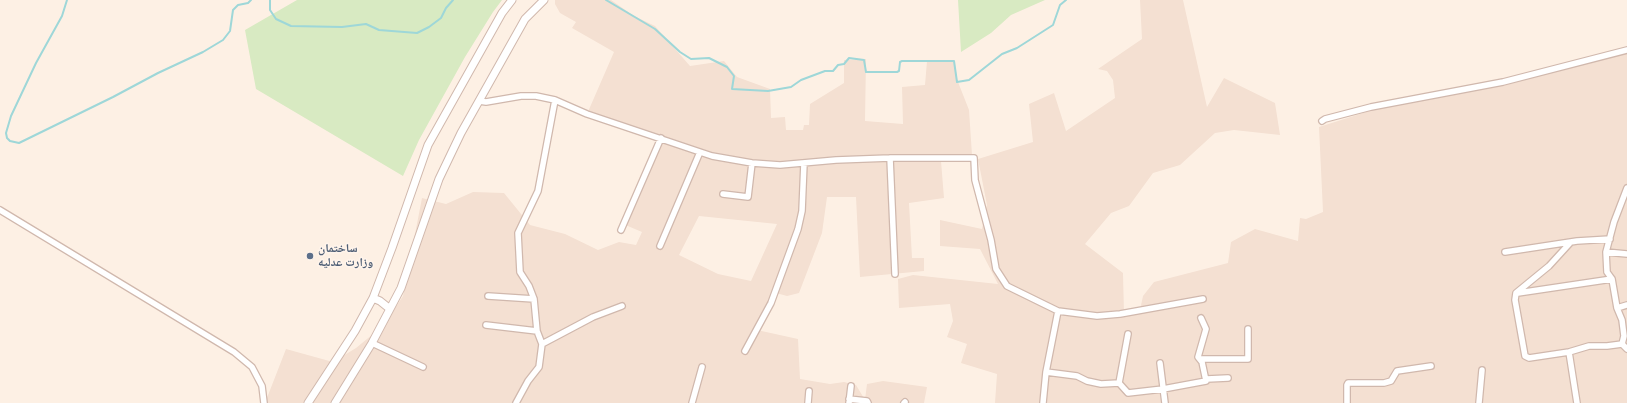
<!DOCTYPE html>
<html>
<head>
<meta charset="utf-8">
<style>
  body { margin:0 }
  canvas { display:block; background:#fdf0e4 }
</style>
</head>
<body>
<canvas width="1627" height="403"></canvas>
<script>
const ctx = document.querySelector('canvas').getContext('2d');
ctx.lineJoin = 'round';
function fill(path, color) {
  ctx.fillStyle = color;
  ctx.fill(path, 'evenodd');
}
function shape(rows) {
  const path = new Path2D();
  for (const r of rows) {
    path.moveTo(r[0], r[1]);
    for (let i = 2; i < r.length; i += 2) path.lineTo(r[i], r[i + 1]);
  }
  return path;
}
function stroke(path, color, width, dash) {
  ctx.strokeStyle = color;
  ctx.lineWidth = width;
  ctx.lineCap = dash ? 'butt' : 'round';
  ctx.setLineDash(dash || []);
  ctx.stroke(path);
}
function write(font, color, halo, rows, align = 'center') {
  ctx.font = font + ' Signika,"Noto Naskh Arabic",sans-serif';
  ctx.lineWidth = 3;
  ctx.setLineDash([]);
  ctx.textBaseline = 'middle';
  ctx.strokeStyle = halo;
  ctx.fillStyle = color;
  for (const [text, x, y, turn = 0] of rows) {
    ctx.save();
    ctx.translate(x, y);
    ctx.rotate((+turn || 0) * Math.PI / 180);
    ctx.textAlign = isNaN(turn) ? turn : align;
    if (halo) ctx.strokeText(text, 0, 0);
    ctx.fillText(text, 0, 0);
    ctx.restore();
  }
}
const residential = shape([
  [555,0,611,0,634,16,655,26,690,66,724,61,737,77,770,89,771,118,785,117,786,130,803,130,804,125,809,125,810,104,844,83,844,60,866,59,865,121,903,124,902,87,925,85,927,61,954,61,957,81,958,82,969,110,972,155,941,161,944,198,909,203,912,258,924,258,924,271,860,277,856,197,827,197,822,233,799,293,787,296,776,293,757,330,798,339,800,379,830,384,844,382,856,385,865,400,867,384,883,381,927,387,924,403,265,403,286,349,333,362,356,348,384,325,403,296,422,198,446,204,473,192,504,193,530,225,565,234,598,250,619,242,636,245,642,232,623,224,661,138,587,114,614,52,572,28,576,22,560,13,555,4],
  [699,216,777,224,751,281,718,274,679,255],
  [1140,0,1183,0,1207,107,1224,78,1275,103,1280,135,1234,130,1215,133,1180,165,1153,173,1129,206,1111,213,1085,244,1123,273,1124,314,1140,310,1143,296,1154,282,1228,263,1231,242,1255,229,1298,241,1300,218,1306,219,1323,212,1319,127,1395,103,1410,103,1427,96,1627,53,1627,403,995,403,997,374,961,363,967,344,947,337,953,321,950,304,899,308,898,279,913,275,998,284,980,249,940,246,940,220,982,229,987,205,978,159,1033,142,1029,104,1054,93,1066,131,1115,98,1113,80,1107,71,1098,69,1142,39]
]);
const green = shape([
  [297,0,502,0,493,12,465,57,419,140,403,176,256,89,245,30],
  [958,0,1045,0,1011,15,991,33,961,52]
]);
const stream = shape([
  [67,0,62,16,36,63,11,116,6,133,7,138,10,141,19,143,113,97,158,73,203,52,223,40,230,31,233,10,238,5,248,3,251,0],
  [270,0,270,10,276,19,291,26,342,27,366,24,379,30,417,33,429,27,441,18,446,8,453,0],
  [606,0,655,29,680,52,691,59,709,58,727,67,734,76,732,89,768,91,791,87,801,80,825,71,833,71,838,65,844,64,849,58,864,60,866,72,897,72,899,71,900,62,902,61,954,61,957,82,969,80,1002,54,1017,48,1053,25,1060,5,1066,0]
]);
const minor = shape([
  [479,101,486,102,521,96,536,96,555,100,587,114,700,152,712,156,752,163,780,165,836,160,890,158,974,158,975,180,991,240,996,269,1007,286,1058,311,1097,316,1120,314,1203,299],
  [1322,121,1325,119,1371,107,1503,82,1627,50],
  [890,158,895,274],
  [723,194,748,197,752,163],
  [0,210,234,352,252,367,262,386,264,403],
  [621,230,661,138],
  [1570,243,1549,266,1516,293,1515,300,1525,356,1529,358,1569,352,1589,346,1607,346,1622,344],
  [660,246,700,152],
  [1505,252,1577,241,1610,239],
  [1606,252,1627,254],
  [1518,293,1612,279],
  [488,296,534,299],
  [1617,308,1627,305],
  [1201,318,1206,329,1198,357,1202,362,1206,381],
  [486,325,537,331],
  [372,343,423,367],
  [542,344,593,317,622,306],
  [1622,344,1624,336,1622,320,1617,308,1612,279,1607,272,1606,252,1614,222,1627,188],
  [1622,344,1627,349],
  [745,351,771,303,798,229,802,211,804,163],
  [1569,352,1577,403],
  [1200,359,1248,359,1248,329],
  [1160,363,1165,403],
  [1046,372,1077,376,1087,381,1101,384,1119,383],
  [1119,383,1128,393,1163,389,1206,381,1207,379,1228,378],
  [1119,383,1128,334],
  [849,399,867,401,868,403],
  [516,403,528,381,539,367,542,344,537,331,534,299,529,286,520,272,518,233,538,191,555,100],
  [692,403,702,367],
  [808,403,809,391],
  [849,403,851,386],
  [904,403,905,402],
  [1043,403,1046,372,1058,311],
  [1347,403,1347,385,1348,383,1384,383,1391,381,1397,371,1431,366],
  [1479,403,1482,370]
]);
const tertiary = shape([
  [373,298,380,301,390,309],
  [308,403,355,331,373,298,392,248,428,145,502,13,512,0],
  [335,403,372,343,401,288,439,179,461,133,525,19,544,0]
]);
const markers = [
  [310,256,4,"#5c6f8a"]
];
const serviceNames = [
  ["ساختمان",318,249],
  ["وزارت عدلیه",318,263]
];
fill(residential, '#f4e0d2');
fill(green, '#d8eac2');
stroke(stream, '#9ed7d8', 2);
stroke(minor, '#d0b8ad', 8);
stroke(tertiary, '#d0b8ad', 9);
stroke(minor, '#fff', 5.5);
stroke(tertiary, '#fff', 7);
for (const [x, y, r, color] of markers) {
  const dot = new Path2D();
  dot.arc(x, y, r, 0, 2 * Math.PI);
  ctx.fillStyle = color;
  ctx.fill(dot);
  stroke(dot, '#fff4eb', 1.5);
}
write('bold 12px', '#4e5e75', '#fff4eb', serviceNames, 'left');
</script>
</body>
</html>
